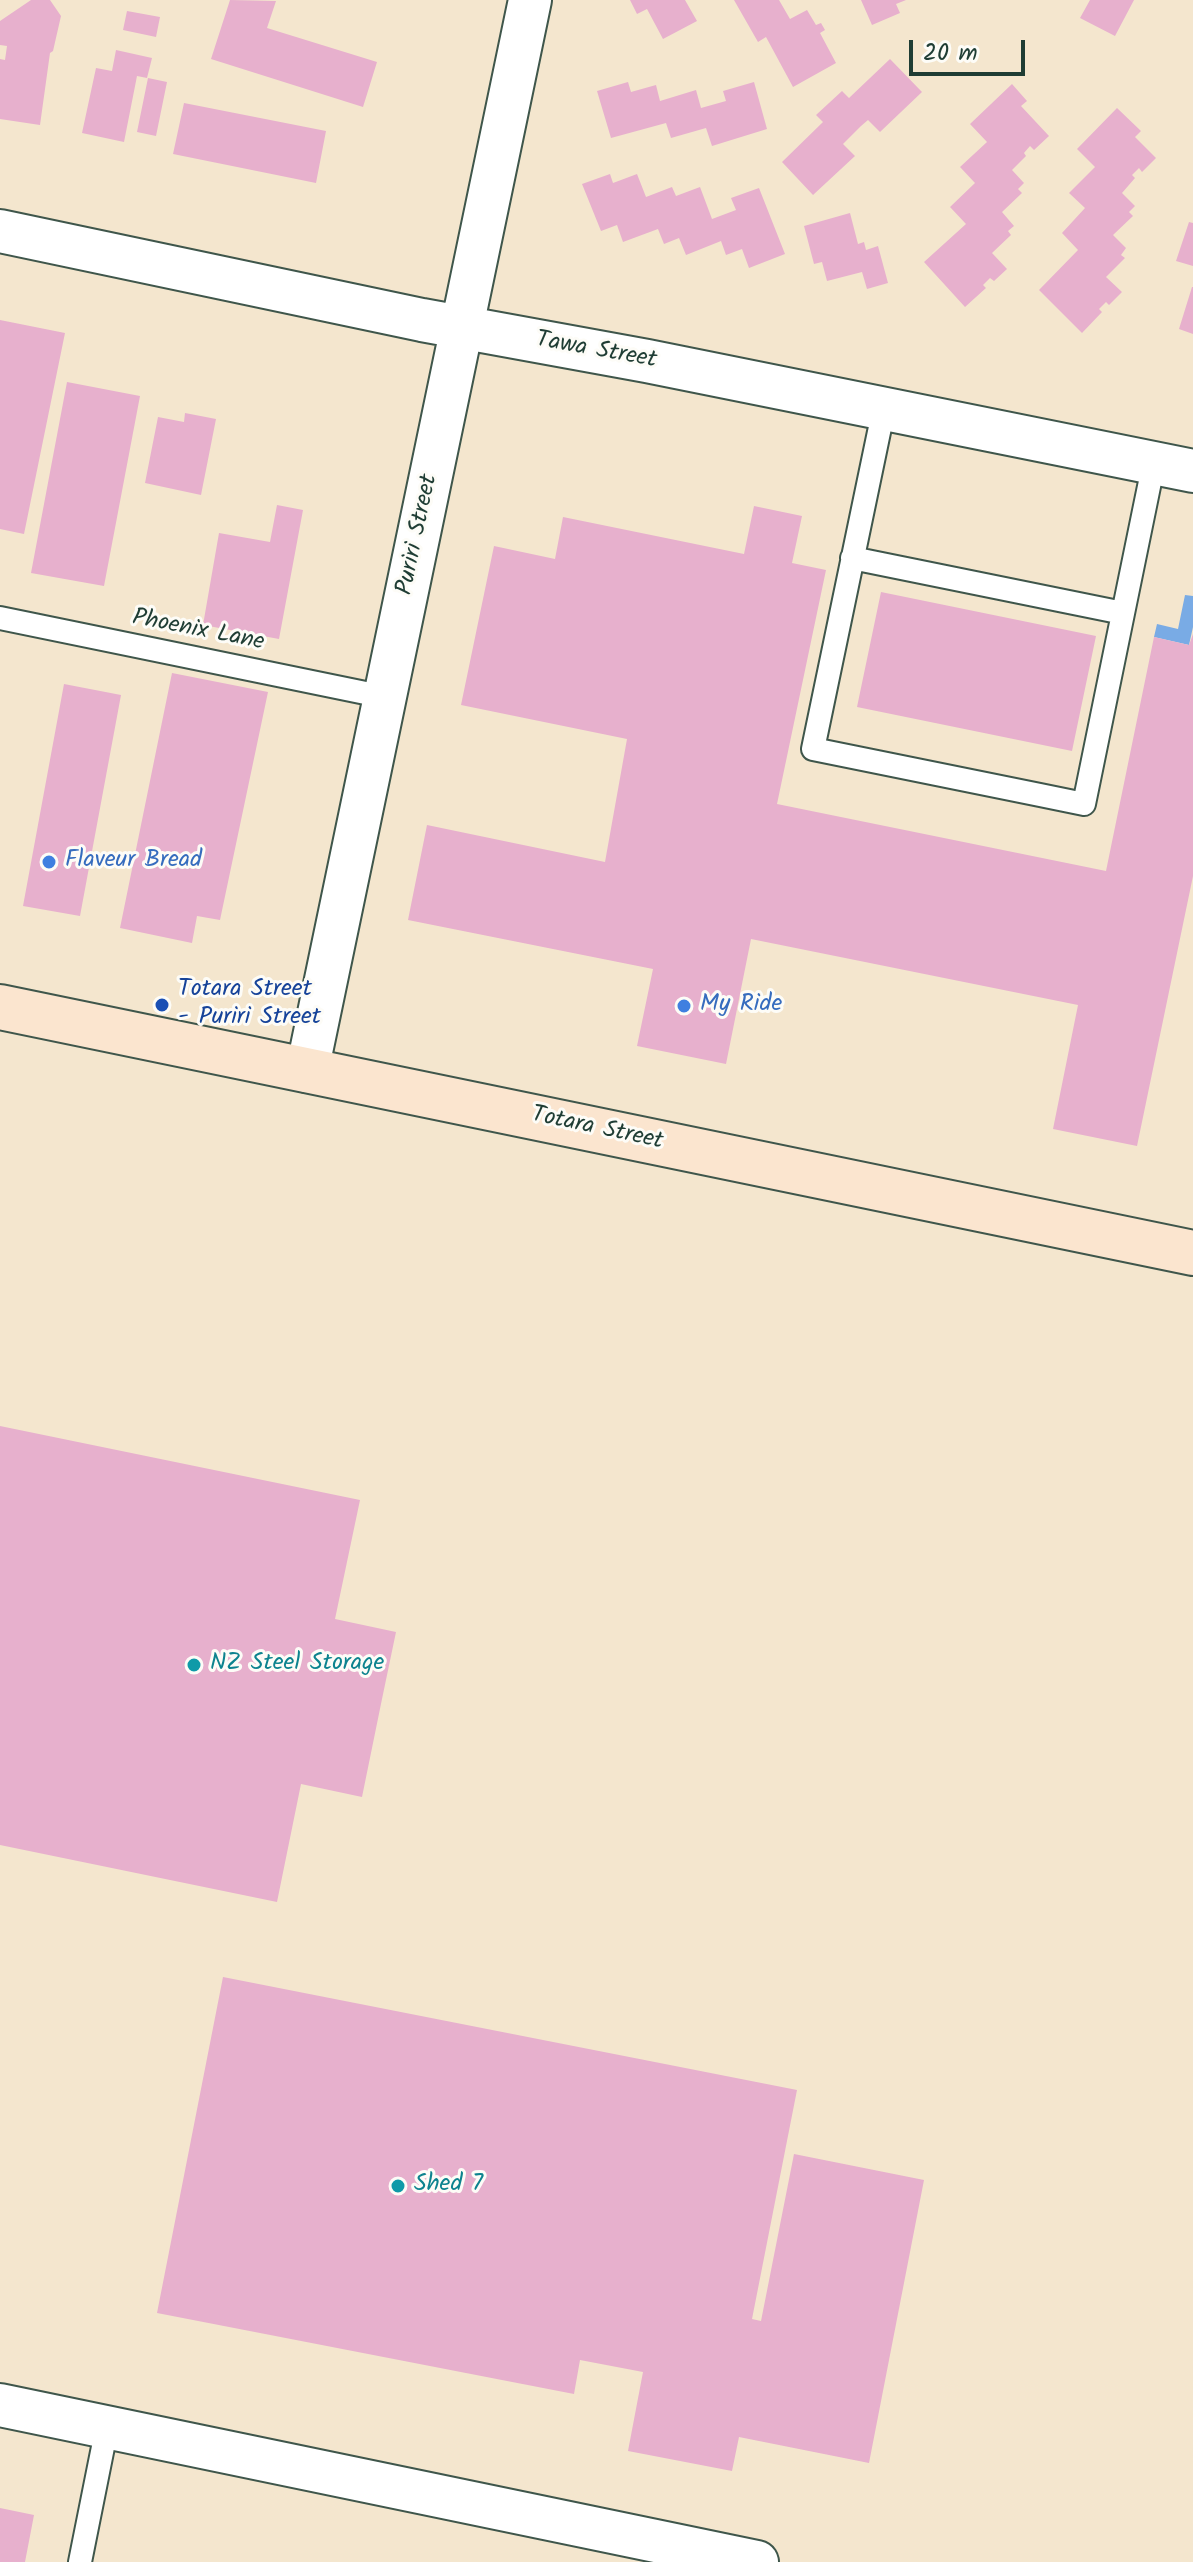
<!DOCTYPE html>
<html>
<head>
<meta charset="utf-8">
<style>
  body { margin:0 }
  #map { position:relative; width:1193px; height:2562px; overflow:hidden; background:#f4e6ce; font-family:Kalam,sans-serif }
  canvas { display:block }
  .scale { position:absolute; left:909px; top:40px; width:116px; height:36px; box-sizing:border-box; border:4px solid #1f3d34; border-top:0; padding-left:10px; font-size:24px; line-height:28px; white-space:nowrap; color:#1f3d34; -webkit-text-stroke:6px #fdfcf7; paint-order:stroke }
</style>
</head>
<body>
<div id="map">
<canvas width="1193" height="2562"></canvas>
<div class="scale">20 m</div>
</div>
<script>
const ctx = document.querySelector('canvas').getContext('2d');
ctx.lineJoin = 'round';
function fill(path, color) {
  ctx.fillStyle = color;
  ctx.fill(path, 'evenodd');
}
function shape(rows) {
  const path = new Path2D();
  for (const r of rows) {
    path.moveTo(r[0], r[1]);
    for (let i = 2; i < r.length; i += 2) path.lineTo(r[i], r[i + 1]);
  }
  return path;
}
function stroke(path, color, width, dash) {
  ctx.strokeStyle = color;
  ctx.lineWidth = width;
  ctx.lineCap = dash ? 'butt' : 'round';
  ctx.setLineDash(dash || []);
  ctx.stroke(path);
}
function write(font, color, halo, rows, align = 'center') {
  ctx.font = font + ' Kalam,sans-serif';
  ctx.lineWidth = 6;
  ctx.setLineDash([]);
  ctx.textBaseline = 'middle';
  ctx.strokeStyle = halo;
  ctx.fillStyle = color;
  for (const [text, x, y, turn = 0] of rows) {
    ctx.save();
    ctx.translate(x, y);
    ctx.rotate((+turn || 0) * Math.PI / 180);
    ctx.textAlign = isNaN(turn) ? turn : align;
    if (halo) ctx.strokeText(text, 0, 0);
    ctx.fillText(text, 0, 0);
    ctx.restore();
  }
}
const water = shape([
  [1185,595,1193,596,1193,627,1189,645,1154,637,1157,624,1178,629]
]);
const building = shape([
  [31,0,50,0,61,16,53,51,50,53,40,125,0,119,0,59,5,60,7,46,0,45,0,21],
  [230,0,276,1,267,28,377,62,363,107,211,59],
  [630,0,685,0,697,21,663,39,647,9,637,14],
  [734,0,779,0,790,19,807,10,816,25,821,23,825,30,820,33,836,63,793,87,766,37,758,42],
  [861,0,906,0,896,4,900,13,872,25],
  [1090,0,1134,0,1115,36,1080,18],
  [127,11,160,17,156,37,123,30],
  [116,50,152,58,147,78,137,76,124,142,82,133,96,68,112,71],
  [890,59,922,92,880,132,868,120,861,126,843,144,855,156,813,195,782,162,823,122,816,115,842,91,849,98],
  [148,78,167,82,156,136,137,132],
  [628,82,631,92,656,85,660,101,696,90,701,108,726,101,723,91,754,82,767,129,712,146,706,128,671,138,666,123,611,138,597,91],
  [1012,84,1027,101,1021,106,1049,136,1034,150,1030,146,1024,153,1026,156,1012,170,1024,183,1018,189,1022,193,1002,212,1014,226,1008,231,1011,235,992,253,1007,269,994,281,990,278,983,285,986,288,965,307,924,262,966,224,950,207,975,183,960,167,987,142,970,124],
  [184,103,326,131,316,183,173,154],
  [1117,108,1141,131,1135,137,1156,158,1142,172,1139,168,1132,175,1135,178,1122,193,1135,206,1129,212,1133,216,1113,235,1126,248,1121,255,1125,258,1106,277,1122,292,1109,305,1106,302,1099,309,1102,312,1082,333,1039,290,1078,250,1062,233,1085,208,1069,193,1095,167,1077,149],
  [610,174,613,183,637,174,646,197,672,187,676,196,700,187,712,219,736,210,731,198,759,188,785,254,749,268,742,249,726,255,721,241,686,255,679,238,664,244,658,229,623,242,617,225,601,231,582,184],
  [850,213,858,244,864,242,866,250,878,246,888,283,867,289,862,272,827,281,822,262,814,264,804,226],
  [1189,222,1193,223,1193,266,1176,261],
  [1192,287,1193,287,1193,334,1179,329],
  [0,320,65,333,24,534,0,529],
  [67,382,140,396,104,586,31,573],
  [185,413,216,419,201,495,145,483,158,417,184,422],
  [277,505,303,510,279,639,203,625,219,533,270,542],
  [754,506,802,516,792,563,826,570,777,804,1106,871,1154,637,1189,645,1193,634,1193,876,1137,1146,1053,1129,1078,1005,751,939,726,1064,637,1046,653,969,408,920,427,825,605,862,627,739,461,705,494,546,555,559,563,517,744,554],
  [881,592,1096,636,1072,751,857,707],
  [172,673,268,692,220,920,197,916,192,943,120,928],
  [64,684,121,695,80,916,23,906],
  [0,1426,360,1500,335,1619,396,1632,382,1699,362,1797,301,1784,277,1902,0,1845],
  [223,1977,797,2090,752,2319,761,2321,794,2154,924,2180,869,2463,739,2437,732,2471,628,2451,643,2372,580,2360,574,2394,157,2313],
  [0,2508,34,2515,25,2562,0,2562]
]);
const lane = shape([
  [884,408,813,749,1040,795,1084,804,1154,462],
  [852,558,1123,613],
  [0,618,385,697],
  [80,2562,107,2427]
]);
const street = shape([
  [0,231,422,320,647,361,1193,471],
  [307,1071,530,0],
  [0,2405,757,2562]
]);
const secondary = shape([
  [0,1007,1193,1253]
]);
const markers = [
  [49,862,8,"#3f7fe0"],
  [162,1005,8,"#1a4fb4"],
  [684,1006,8,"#3f7fe0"],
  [194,1665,8,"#0f9aa8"],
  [398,2186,8,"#0f9aa8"]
];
const streetNames = [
  ["Tawa Street",596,352,10],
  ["Puriri Street",419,535,-78],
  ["Phoenix Lane",198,632,11],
  ["Totara Street",597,1130,12]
];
const shopNames = [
  ["Flaveur Bread",65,862],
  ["My Ride",700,1006]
];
const transitNames = [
  ["Totara Street",178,991],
  ["- Puriri Street",178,1019]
];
const cultureNames = [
  ["NZ Steel Storage",210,1665],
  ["Shed 7",414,2186]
];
fill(water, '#79abe5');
fill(building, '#e7b0cd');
stroke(lane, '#3f564b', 26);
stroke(street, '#3f564b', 46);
stroke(secondary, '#3f564b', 48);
stroke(lane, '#fff', 22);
stroke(street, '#fff', 42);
stroke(secondary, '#fbe5cf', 44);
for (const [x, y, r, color] of markers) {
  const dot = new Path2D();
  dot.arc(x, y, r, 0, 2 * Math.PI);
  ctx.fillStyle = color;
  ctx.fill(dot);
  stroke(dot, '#fdfcf7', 3);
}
write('24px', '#1f3d34', '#fdfcf7', streetNames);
write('24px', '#366cbe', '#fdfcf7', shopNames, 'left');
write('24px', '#164399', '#fdfcf7', transitNames, 'left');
write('24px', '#0d838f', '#fdfcf7', cultureNames, 'left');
</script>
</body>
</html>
